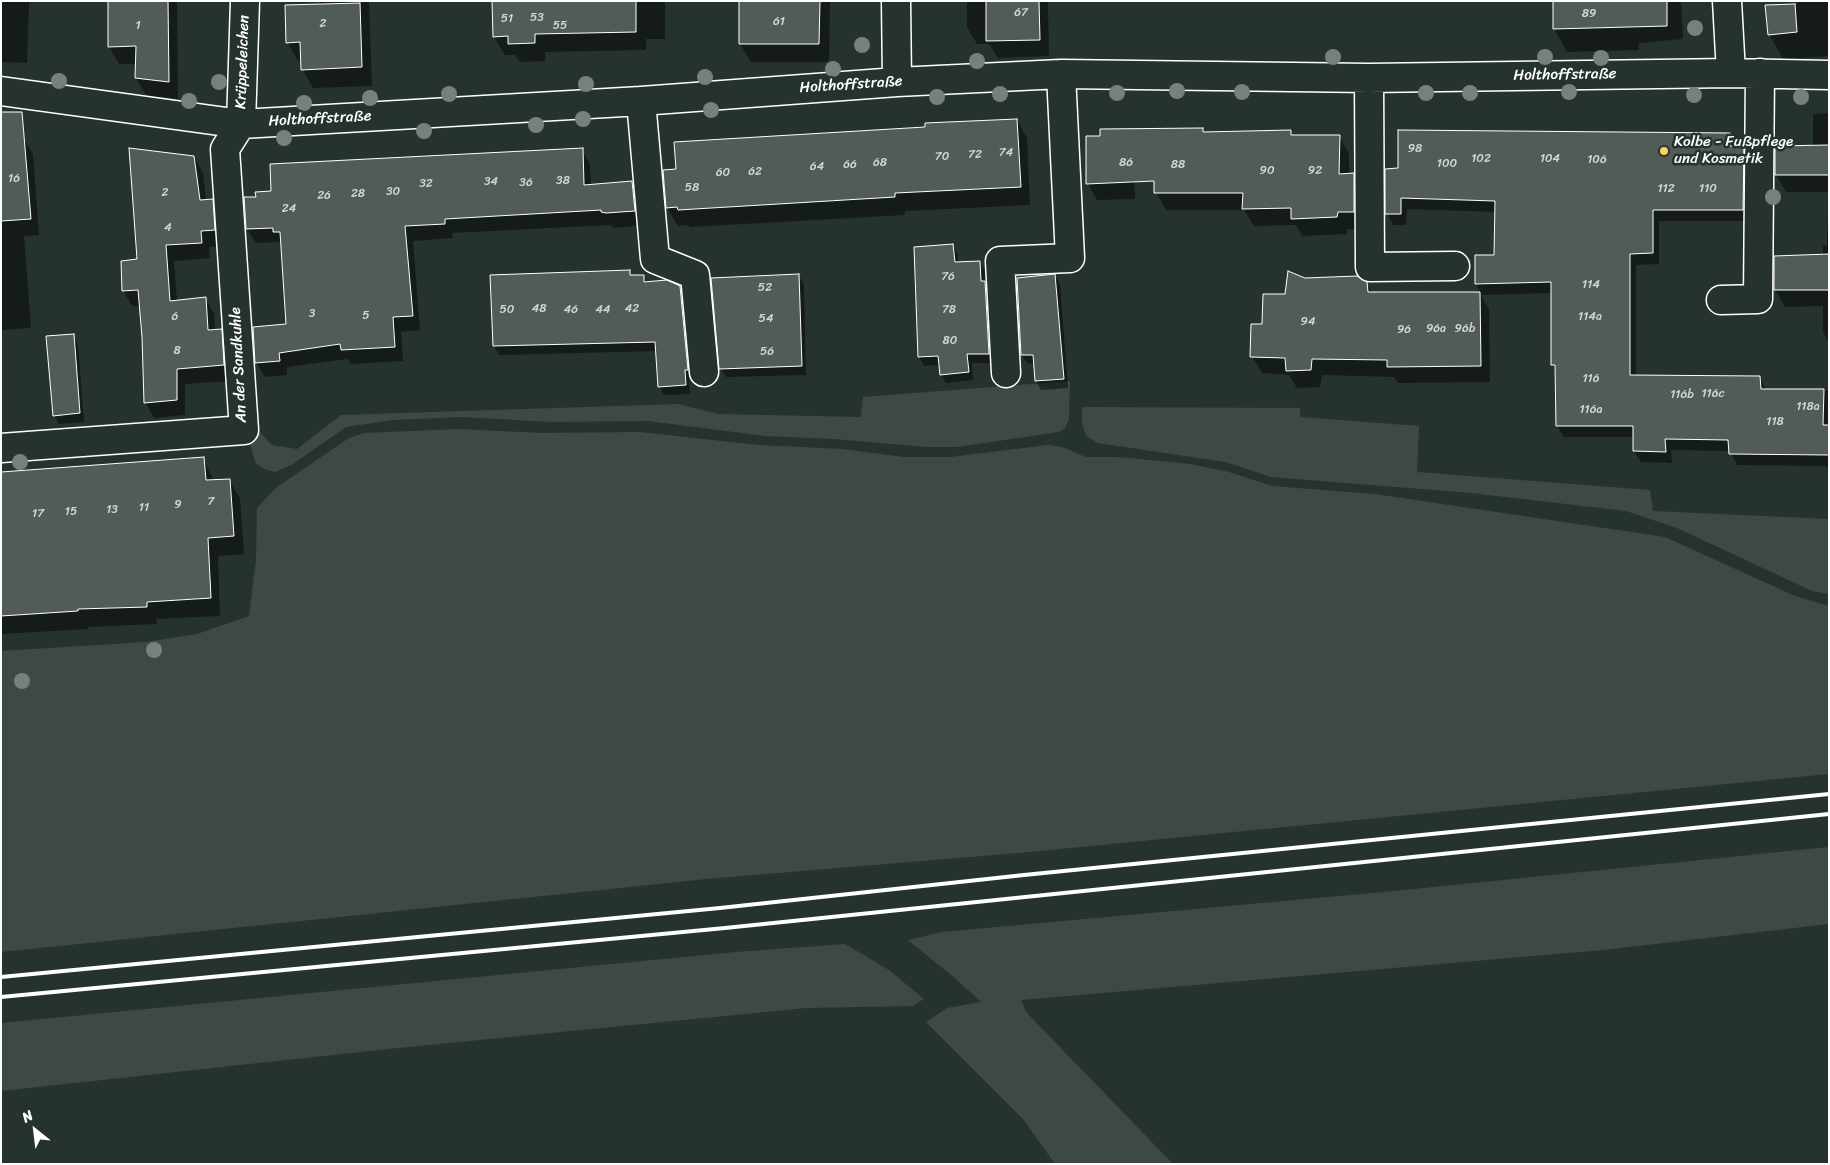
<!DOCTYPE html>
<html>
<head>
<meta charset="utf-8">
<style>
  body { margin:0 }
  #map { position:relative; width:1830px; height:1165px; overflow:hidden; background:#26332d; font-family:Sriracha,sans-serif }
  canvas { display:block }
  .frame { position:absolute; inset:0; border:2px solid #fff; pointer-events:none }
  .north { position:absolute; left:10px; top:1105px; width:50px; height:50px; -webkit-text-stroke:4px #26332d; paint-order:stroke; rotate:331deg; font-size:14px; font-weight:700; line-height:20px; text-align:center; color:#fff }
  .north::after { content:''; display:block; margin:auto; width:18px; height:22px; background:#fff; clip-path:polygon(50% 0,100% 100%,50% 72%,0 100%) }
</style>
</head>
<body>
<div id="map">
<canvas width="1830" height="1165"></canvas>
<div class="frame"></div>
<div class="north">N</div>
</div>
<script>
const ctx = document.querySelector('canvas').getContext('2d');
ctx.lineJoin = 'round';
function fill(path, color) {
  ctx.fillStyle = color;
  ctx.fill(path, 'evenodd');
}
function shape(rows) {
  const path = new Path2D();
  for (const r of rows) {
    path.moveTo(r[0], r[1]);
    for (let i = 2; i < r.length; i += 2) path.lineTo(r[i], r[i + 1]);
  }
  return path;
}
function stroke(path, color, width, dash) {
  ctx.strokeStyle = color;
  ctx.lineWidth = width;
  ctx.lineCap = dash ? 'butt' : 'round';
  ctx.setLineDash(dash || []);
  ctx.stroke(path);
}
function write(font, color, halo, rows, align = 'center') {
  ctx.font = font + ' Sriracha,sans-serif';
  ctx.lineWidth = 5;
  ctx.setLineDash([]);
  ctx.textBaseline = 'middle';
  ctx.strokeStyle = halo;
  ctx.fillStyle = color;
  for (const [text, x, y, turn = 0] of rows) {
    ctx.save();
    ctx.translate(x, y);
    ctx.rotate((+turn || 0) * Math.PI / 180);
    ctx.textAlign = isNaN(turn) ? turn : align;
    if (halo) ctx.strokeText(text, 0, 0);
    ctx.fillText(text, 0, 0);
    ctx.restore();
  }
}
const green = shape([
  [1070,381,1069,420,1064,429,1059,432,957,447,927,447,834,439,765,436,648,421,552,422,461,417,393,420,346,427,293,464,275,472,264,469,255,462,250,444,252,424,272,445,297,449,341,415,678,404,718,414,861,417,863,397],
  [1082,407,1300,408,1300,417,1419,426,1417,472,1650,490,1653,511,1829,519,1829,594,1812,591,1677,528,1626,511,1471,493,1271,477,1225,462,1098,443,1086,436,1082,424],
  [458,429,542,433,640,432,759,445,842,449,904,457,950,457,1048,445,1062,447,1086,457,1118,457,1190,464,1229,472,1272,486,1375,494,1665,537,1795,596,1829,606,1829,774,1019,853,707,879,1,952,1,651,146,642,197,634,249,616,256,560,257,508,277,487,349,438,364,433],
  [1829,847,1829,924,1603,950,1021,1000,1026,1012,1173,1164,1055,1164,1023,1119,926,1022,947,1008,981,1002,956,979,908,940,942,932,1394,891],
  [845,944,889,970,924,999,912,1006,806,1008,388,1049,1,1091,1,1023,736,952]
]);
const shadow = shape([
  [1,1,29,2,27,63,1,62],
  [109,1,177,1,178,99,146,95,136,78,136,64,119,64,109,47],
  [320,1,369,1,372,86,313,88,303,70,302,60,298,61,287,42,320,6],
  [493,1,665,1,665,39,646,39,646,50,545,52,545,61,520,62,515,55,505,55,494,37],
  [741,1,830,1,829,62,751,62,740,44],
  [967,1,1048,1,1049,56,998,58,989,44,977,44,967,27],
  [1554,1,1681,1,1683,39,1639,43,1639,50,1567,52,1554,28],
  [1797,1,1829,1,1829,56,1783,59,1769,34,1767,7,1797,5],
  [1829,113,1829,342,1823,332,1823,306,1785,307,1775,290,1823,256,1823,246,1827,246,1828,192,1786,192,1776,175,1776,147,1813,146,1813,114],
  [1017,120,1027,138,1030,205,905,211,905,215,690,227,688,225,678,226,667,208,664,171,926,128],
  [1203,130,1204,133,1290,131,1293,136,1339,136,1349,154,1349,174,1353,174,1363,191,1363,229,1347,229,1347,234,1302,236,1296,225,1254,226,1244,210,1166,210,1156,192],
  [1729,134,1736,147,1743,147,1750,159,1749,221,1659,221,1659,264,1636,265,1636,376,1760,377,1766,390,1829,390,1829,470,1826,466,1737,465,1730,451,1671,450,1672,463,1641,462,1634,451,1634,437,1564,437,1557,426,1557,372,1552,364,1552,293,1481,295,1489,310,1490,382,1398,383,1394,377,1322,375,1320,387,1297,388,1289,375,1262,373,1252,356,1263,325,1286,295,1305,279,1366,283,1372,293,1481,293,1476,284,1495,256,1496,212,1407,209,1406,225,1393,225,1387,213,1386,170],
  [1088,137,1133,155,1135,199,1097,200,1088,184],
  [23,138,33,154,39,235,24,236,31,328,1,330,1,140],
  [582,150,590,164,591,186,632,183,640,197,643,225,615,228,610,225,452,233,453,238,413,241,420,330,401,332,403,361,351,364,348,359,287,367,287,375,265,377,256,362,287,325,282,246,280,242,256,243,247,229],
  [194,157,203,173,206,200,212,200,221,216,223,246,209,247,210,258,174,261,177,301,205,298,214,314,215,331,221,331,230,346,232,381,185,384,185,415,154,418,145,402,141,306,132,306,123,290],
  [952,245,958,254,958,263,979,262,985,271,985,283,990,291,994,363,972,363,973,380,946,383,941,374,940,365,924,366,919,357],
  [629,271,632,276,643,276,647,283,679,287,685,296,692,378,689,379,690,394,664,395,659,386,657,351,499,355,494,346],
  [798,275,804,284,806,375,726,377,721,368],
  [1055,276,1060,284,1068,388,1041,390,1036,381,1034,364,1027,363,1022,355],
  [73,336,78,344,84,422,59,424,54,415],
  [203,459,214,481,229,480,240,498,244,554,218,556,220,616,156,619,157,624,88,627,88,629,1,634,1,474]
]);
const building = shape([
  [108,1,168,1,169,82,135,78,136,46,108,47,108,1],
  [492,1,636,1,636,32,535,34,535,43,508,44,508,36,493,37,492,1],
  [739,1,820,1,819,44,739,44,739,1],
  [986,1,1039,1,1040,40,986,41,986,1],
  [1553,1,1667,1,1667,26,1553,29,1553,1],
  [360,3,362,67,301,70,300,42,286,43,285,5,360,3],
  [1795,4,1797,32,1768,35,1765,5,1795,4],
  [1,112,22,112,31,219,1,221,1,112],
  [1017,119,1021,187,895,193,895,197,678,210,677,207,666,208,663,170,676,169,674,142,925,127,925,123,1017,119],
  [1203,128,1203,132,1291,130,1291,135,1340,135,1339,174,1354,173,1354,212,1338,212,1337,217,1291,219,1291,208,1242,209,1243,193,1154,193,1154,181,1086,184,1086,136,1100,136,1100,129,1203,128],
  [1398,130,1730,133,1730,146,1744,146,1743,210,1653,210,1653,253,1630,254,1630,375,1760,376,1761,389,1824,389,1823,425,1829,425,1829,455,1729,454,1728,440,1665,439,1666,452,1633,451,1633,426,1556,426,1555,365,1551,365,1551,282,1475,284,1475,255,1494,255,1495,201,1401,198,1401,214,1385,214,1385,169,1398,168,1398,130],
  [1829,145,1829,175,1775,175,1775,146,1829,145],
  [129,148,194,156,200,200,213,199,215,230,201,231,202,243,166,245,170,301,206,297,208,330,222,329,224,365,177,369,177,400,144,403,142,337,138,290,122,291,121,261,137,259,129,148],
  [583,148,584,185,632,181,635,211,606,213,601,212,601,210,445,219,445,224,405,226,413,316,393,317,395,347,341,350,340,344,279,353,280,361,255,363,253,327,286,324,280,232,273,232,273,228,246,229,244,197,256,197,255,192,271,191,270,164,583,148],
  [953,244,955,262,980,261,981,281,985,281,989,354,967,354,969,372,940,375,938,356,918,357,914,247,953,244],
  [1829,254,1829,290,1774,290,1774,256,1829,254],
  [630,270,630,275,644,275,644,282,667,280,680,286,688,370,685,370,686,385,658,387,655,342,493,346,490,275,630,270],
  [1288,271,1305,278,1357,276,1367,282,1368,292,1480,292,1481,366,1387,367,1387,360,1312,359,1311,370,1286,371,1285,358,1250,357,1251,324,1262,324,1263,294,1285,294,1288,271],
  [799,274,802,366,719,369,711,278,799,274],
  [1055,274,1064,379,1035,381,1033,355,1021,355,1017,278,1055,274],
  [74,334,80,413,53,416,46,336,74,334],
  [204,457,206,480,230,479,234,536,208,538,211,598,147,602,147,607,78,609,78,611,1,616,1,472,204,457]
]);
const street = shape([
  [896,1,897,82],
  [1727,1,1731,73],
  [1369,78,1370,267,1455,266],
  [1,91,241,124,641,101,897,82,1061,74,1369,78,1731,73,1829,75],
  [641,101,655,259,695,275,704,372],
  [1721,300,1758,299,1760,73],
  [1006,373,1000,261,1070,258,1061,74],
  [1,448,244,430,225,149,241,124,245,1]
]);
const rail = shape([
  [1,977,720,908,1024,875,1829,794],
  [1,997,725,928,1829,814]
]);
const trees = [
  [1695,28],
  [862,45],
  [1333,57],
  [1545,57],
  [1601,58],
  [977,61],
  [833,69],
  [705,77],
  [59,81],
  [219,82],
  [586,84],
  [1177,91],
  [1242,92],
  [1569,92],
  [1117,93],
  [1426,93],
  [1470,93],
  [449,94],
  [1000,94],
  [1694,95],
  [937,97],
  [1801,97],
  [370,98],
  [189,101],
  [304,103],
  [711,110],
  [583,119],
  [536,125],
  [424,131],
  [284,138],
  [1773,197],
  [20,462],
  [154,650],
  [22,681]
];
const markers = [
  [1664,151,5,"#ffd166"]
];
const numberNames = [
  ["67",1021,13],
  ["89",1589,14],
  ["53",537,18],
  ["51",507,19],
  ["61",779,22],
  ["2",323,24],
  ["1",138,26],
  ["55",560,26],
  ["98",1415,149],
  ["74",1006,153],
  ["72",975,155],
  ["70",942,157],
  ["102",1481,159],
  ["104",1550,159],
  ["106",1597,160],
  ["68",880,163],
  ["86",1126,163],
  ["100",1447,164],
  ["66",850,165],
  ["88",1178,165],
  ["64",817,167],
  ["90",1267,171],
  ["92",1315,171],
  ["62",755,172],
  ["60",723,173],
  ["16",14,179],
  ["38",563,181],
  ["34",491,182],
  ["36",526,183],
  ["32",426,184],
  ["58",692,188],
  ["112",1666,189],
  ["110",1708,189],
  ["30",393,192],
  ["2",165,193],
  ["28",358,194],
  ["26",324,196],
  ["24",289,209],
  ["4",168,228],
  ["76",948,277],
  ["114",1591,285],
  ["52",765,288],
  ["48",539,309],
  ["42",632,309],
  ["50",507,310],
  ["46",571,310],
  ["44",603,310],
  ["78",949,310],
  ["3",312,314],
  ["5",366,316],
  ["6",175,317],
  ["114a",1590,317],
  ["54",766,319],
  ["94",1308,322],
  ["96a",1436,329],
  ["96b",1465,329],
  ["96",1404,330],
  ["80",950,341],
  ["8",177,351],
  ["56",767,352],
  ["116",1591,379],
  ["116c",1713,394],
  ["116b",1682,395],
  ["118a",1808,407],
  ["116a",1591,410],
  ["118",1775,422],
  ["7",211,502],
  ["9",178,505],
  ["11",144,508],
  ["13",112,510],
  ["15",71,512],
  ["17",38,514]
];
const streetNames = [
  ["Krüppeleichen",243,62,-88],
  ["Holthoffstraße",1565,75,-1],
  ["Holthoffstraße",851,85,-4],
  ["Holthoffstraße",320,119,-3],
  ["An der Sandkuhle",239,365,-93]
];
const poiNames = [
  ["Kolbe - Fußpflege",1674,142],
  ["und Kosmetik",1674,159]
];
fill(green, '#3e4944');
fill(shadow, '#0007');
fill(building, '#515c57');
stroke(building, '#fff', 1);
stroke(street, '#fff', 31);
stroke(street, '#26332d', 28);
stroke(rail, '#fff', 4);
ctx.fillStyle = '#78807d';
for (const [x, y] of trees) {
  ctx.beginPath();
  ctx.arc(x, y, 8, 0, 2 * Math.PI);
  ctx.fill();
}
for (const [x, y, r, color] of markers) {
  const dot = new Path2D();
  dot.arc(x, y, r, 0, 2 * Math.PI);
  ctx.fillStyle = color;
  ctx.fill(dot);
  stroke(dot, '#26332d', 2);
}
write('12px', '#d4d6d5', null, numberNames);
write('15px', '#fff', '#26332d', streetNames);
write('15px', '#fff', '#26332d', poiNames, 'left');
</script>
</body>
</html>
